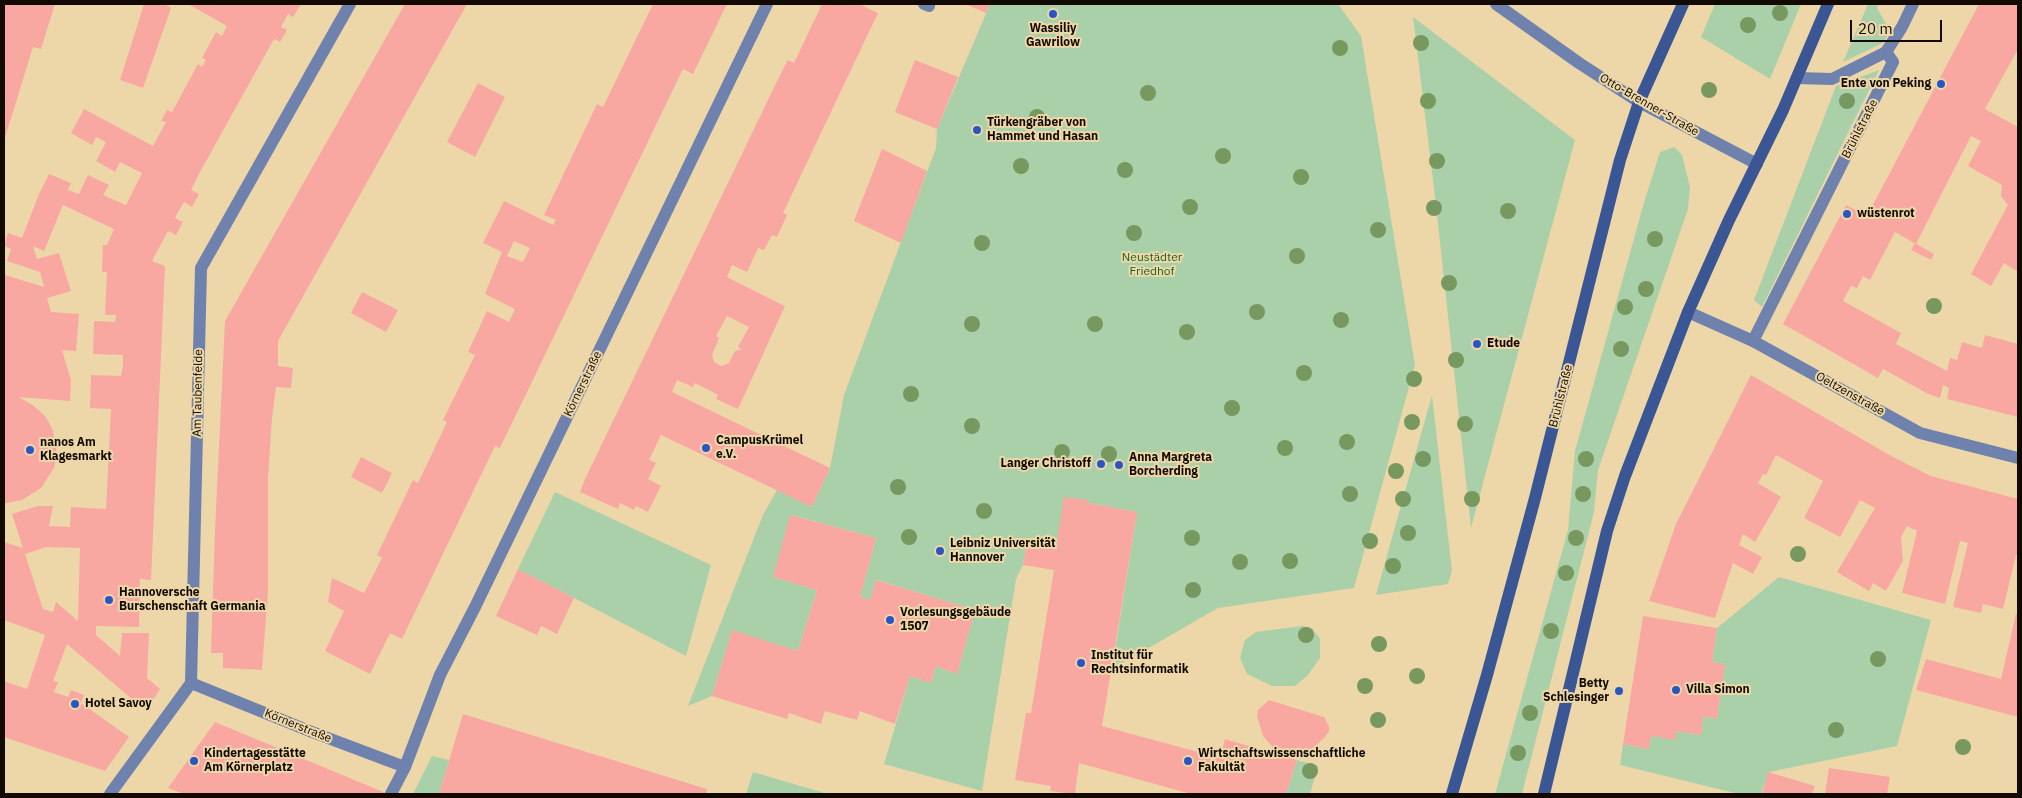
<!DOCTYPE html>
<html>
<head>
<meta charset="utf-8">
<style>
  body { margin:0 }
  #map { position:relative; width:2022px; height:798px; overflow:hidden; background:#edd7a9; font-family:"IBM Plex Sans",sans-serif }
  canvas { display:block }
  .frame { position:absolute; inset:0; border:5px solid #120a00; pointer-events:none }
  .scale { position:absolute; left:1850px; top:20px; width:92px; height:22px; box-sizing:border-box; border:2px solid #120a00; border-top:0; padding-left:6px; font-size:15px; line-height:18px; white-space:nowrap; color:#120a00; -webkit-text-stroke:4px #edd7a9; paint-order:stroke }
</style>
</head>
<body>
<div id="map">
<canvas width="2022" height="798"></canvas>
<div class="frame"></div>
<div class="scale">20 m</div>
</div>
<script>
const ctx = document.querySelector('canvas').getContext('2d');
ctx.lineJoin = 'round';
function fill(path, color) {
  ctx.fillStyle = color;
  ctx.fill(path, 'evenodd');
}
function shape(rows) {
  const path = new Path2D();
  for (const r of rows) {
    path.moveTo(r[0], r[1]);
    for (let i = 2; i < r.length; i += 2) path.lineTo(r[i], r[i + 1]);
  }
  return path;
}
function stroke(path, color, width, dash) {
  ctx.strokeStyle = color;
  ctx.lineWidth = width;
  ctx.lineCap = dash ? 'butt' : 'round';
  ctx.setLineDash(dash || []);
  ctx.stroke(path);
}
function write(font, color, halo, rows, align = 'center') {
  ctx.font = font + ' "IBM Plex Sans",sans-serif';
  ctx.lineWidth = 4;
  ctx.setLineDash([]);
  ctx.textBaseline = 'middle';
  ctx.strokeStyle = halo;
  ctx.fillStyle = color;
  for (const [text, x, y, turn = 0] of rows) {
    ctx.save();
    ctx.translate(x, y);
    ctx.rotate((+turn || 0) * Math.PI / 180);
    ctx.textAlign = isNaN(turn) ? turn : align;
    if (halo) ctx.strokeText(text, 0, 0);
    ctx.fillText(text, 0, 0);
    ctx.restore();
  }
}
const green = shape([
  [990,4,1338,4,1361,36,1415,365,1354,588,1218,608,1112,669,1137,512,1088,503,1088,500,1056,548,1027,543,1023,565,1016,579,982,791,884,764,910,676,931,683,936,666,957,674,975,610,877,580,870,600,860,597,876,538,791,515,773,577,817,590,798,651,732,631,712,696,688,706,763,515,777,490,812,507,830,468,844,395,936,148,937,129],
  [1715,4,1801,4,1770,79,1701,37],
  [1868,4,1879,4,1877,8,1890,31,1883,43,1843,62],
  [1413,17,1575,140,1471,528,1436,205],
  [1879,70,1762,307,1754,300,1836,86],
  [1674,147,1682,155,1690,187,1688,209,1598,470,1594,512,1522,794,1495,794,1568,530,1575,451,1645,199,1660,152],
  [1432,395,1452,571,1448,584,1376,595],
  [555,492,711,565,686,656,518,569],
  [1779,577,1931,620,1897,746,1769,772,1761,794,1739,794,1620,765,1623,744,1648,749,1651,736,1676,739,1676,731,1701,735,1703,716,1717,719,1725,664,1712,662,1717,628],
  [1302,626,1312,628,1320,639,1320,658,1308,675,1295,686,1272,686,1247,674,1240,658,1245,640,1256,632],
  [432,756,449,760,439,794,413,794],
  [1297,760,1318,766,1310,794,1286,794],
  [753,772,828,794,746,794]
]);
const building = shape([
  [4,4,55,4,41,49,33,47,4,141],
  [144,4,165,4,171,8,143,88,120,80],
  [188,4,301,4,293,17,288,14,281,27,287,30,280,42,274,39,200,172,191,190,199,194,192,207,184,202,177,214,175,218,183,222,176,235,168,231,152,261,165,266,151,580,140,579,139,627,96,626,96,635,120,656,122,633,149,633,147,678,160,689,146,711,67,644,53,681,58,682,54,692,68,697,71,690,84,695,81,703,129,737,105,771,4,737,4,681,27,689,45,635,4,620,4,542,23,548,12,514,38,506,53,506,49,526,70,527,71,507,106,509,111,409,90,408,91,375,121,376,123,365,123,355,93,354,94,321,115,322,116,315,105,315,107,272,102,272,103,245,107,245,114,229,63,205,44,251,33,246,37,259,59,253,71,291,47,298,51,312,79,314,76,351,62,350,71,380,70,401,19,397,34,406,46,417,53,431,57,454,54,468,41,488,22,500,7,503,4,503,4,279,5,275,44,287,40,272,7,261,11,249,4,246,8,233,22,238,39,194,49,174,71,183,68,190,79,194,88,175,109,185,103,195,126,205,142,173,120,162,115,172,96,161,106,142,96,137,92,145,71,133,84,109,153,146,166,122,161,121,167,110,172,112,198,64,202,67,206,60,202,58,216,32,222,36,227,26],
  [46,547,80,548,78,621,56,602,53,612,43,609,25,554],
  [405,4,467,4,278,341,278,366,293,368,291,388,276,387,272,418,268,477,268,590,262,670,223,668,223,653,211,653,215,530,225,321],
  [653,4,727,4,693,74,683,69,500,448,495,446,402,639,390,633,370,674,325,651,344,611,328,602,332,578,364,593,382,558,377,555,413,480,418,483,447,422,443,420,475,355,468,352,487,311,509,322,515,309,485,294,502,252,483,243,504,201,553,225,556,220,544,215,597,104,603,107],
  [514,241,530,248,523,262,507,256],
  [822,4,859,4,878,13,783,213,787,215,777,237,772,235,764,250,758,248,747,272,732,265,727,277,785,306,738,409,716,399,718,395,695,383,693,387,677,380,672,392,830,468,812,507,661,435,649,460,656,463,648,479,661,486,648,512,636,506,634,510,620,503,618,509,580,492,585,479,782,71,788,60,794,63],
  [727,316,749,327,738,347,742,349,735,351,729,363,722,366,714,362,712,355,719,338,716,336],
  [965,4,990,4,986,13],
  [1979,4,2018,4,2018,49,1985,109,2018,127,2018,272,2004,263,1991,286,1971,274,2008,205,2001,196,2002,185,1968,166,1981,141,1971,136,1916,244,1895,232,1870,280,1863,276,1857,288,1851,286,1843,301,1901,333,1896,344,1947,371,1950,358,1957,360,1962,342,1982,348,1985,335,2018,344,2018,417,1947,399,1949,388,1943,385,1940,398,1928,394,1883,369,1878,378,1783,324,1846,205,1867,216],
  [915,60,958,77,937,129,895,112],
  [478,83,505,97,475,157,447,142],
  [882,149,927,171,901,243,854,221],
  [1915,243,1934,254,1931,260,1911,250],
  [362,292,398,310,386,332,351,313],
  [1751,375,1893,457,1931,476,2018,499,2018,556,2016,555,2003,609,1983,604,1981,613,1953,607,1968,543,1960,541,1945,604,1902,593,1917,531,1907,526,1901,537,1903,561,1886,591,1873,583,1869,591,1837,572,1875,508,1860,500,1840,537,1804,518,1823,481,1776,455,1766,475,1763,474,1758,483,1781,497,1755,542,1743,534,1739,545,1762,557,1753,574,1733,563,1715,618,1649,601,1676,524],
  [361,457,392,473,382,493,351,477],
  [1064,497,1088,500,1088,503,1137,512,1102,726,1220,758,1225,739,1276,754,1277,752,1263,736,1257,716,1258,710,1269,700,1324,717,1329,726,1329,731,1325,737,1312,749,1305,752,1294,755,1285,755,1285,757,1297,760,1286,794,1191,794,1079,763,1075,794,1050,791,1051,786,1015,780,1026,713,1031,713,1054,570,1023,565,1027,543,1056,548],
  [790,515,876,538,860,597,870,600,876,580,975,610,957,674,936,666,931,683,910,676,895,724,860,711,857,720,825,711,821,724,789,713,787,719,712,696,732,630,798,651,817,590,773,577],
  [518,569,574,598,557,634,541,626,537,635,496,616],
  [2016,614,2018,614,2018,717,1916,690,1926,659,2001,679],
  [1643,616,1717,628,1712,662,1725,664,1717,719,1703,716,1701,735,1676,731,1676,740,1651,736,1649,749,1623,744],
  [463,714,707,789,706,794,439,794],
  [215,722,388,794,184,794,168,788],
  [1829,768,1890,777,1887,794,1825,794],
  [1768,772,1815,786,1812,794,1762,794]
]);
const service = shape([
  [1797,78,1832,79,1886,52,1902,27,1913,4],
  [1753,341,1893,62,1886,52]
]);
const pedestrian = shape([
  [110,794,191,683]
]);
const minor = shape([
  [350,4,201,268,191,683,312,732,405,767],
  [924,4,929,6],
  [1688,312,1753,341,1920,433,2018,458],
  [391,794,405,767,440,675,475,607,767,4]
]);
const tertiary = shape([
  [1496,4,1579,63,1639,102,1757,164]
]);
const secondary = shape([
  [1452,794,1487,675,1535,498,1620,160,1639,102,1683,4],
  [1544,794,1607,531,1625,476,1688,312,1729,220,1783,110,1828,4]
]);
const trees = [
  [1780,13],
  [1748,25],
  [1421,43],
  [1340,48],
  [1709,90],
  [1148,93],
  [1428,101],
  [1847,101],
  [1037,117],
  [1223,156],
  [1437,161],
  [1021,166],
  [1125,170],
  [1301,177],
  [1190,207],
  [1434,208],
  [1508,211],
  [1378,230],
  [1134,233],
  [1655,239],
  [982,243],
  [1297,256],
  [1449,283],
  [1646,289],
  [1934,306],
  [1625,307],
  [1257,312],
  [1341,320],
  [972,324],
  [1095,324],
  [1187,332],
  [1621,349],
  [1456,360],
  [1304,373],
  [1414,379],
  [911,394],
  [1232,408],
  [1412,422],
  [1465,424],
  [972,426],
  [1347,442],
  [1285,448],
  [1062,452],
  [1109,454],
  [1423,459],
  [1586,459],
  [1396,471],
  [898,487],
  [1350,494],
  [1583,494],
  [1403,499],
  [1472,499],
  [984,511],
  [1408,533],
  [909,537],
  [1192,538],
  [1576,538],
  [1370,541],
  [1798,554],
  [1290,561],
  [1240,562],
  [1393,566],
  [1566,573],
  [1193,590],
  [1551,631],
  [1306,635],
  [1379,644],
  [1878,659],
  [1417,676],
  [1365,686],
  [1530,713],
  [1378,720],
  [1836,730],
  [1963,747],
  [1518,753],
  [1310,771]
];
const markers = [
  [1053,14,5,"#2c55c4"],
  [1941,84,5,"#2c55c4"],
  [977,130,5,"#2c55c4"],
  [1847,214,5,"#2c55c4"],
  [1477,344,5,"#2c55c4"],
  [706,448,5,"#2c55c4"],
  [30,450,5,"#2c55c4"],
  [1101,464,5,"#2c55c4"],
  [1119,465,5,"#2c55c4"],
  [940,551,5,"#2c55c4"],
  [109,600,5,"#2c55c4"],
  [890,620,5,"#2c55c4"],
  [1081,663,5,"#2c55c4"],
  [1676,690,5,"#2c55c4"],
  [1619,691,5,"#2c55c4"],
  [75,704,5,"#2c55c4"],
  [194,761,5,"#2c55c4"],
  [1188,761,5,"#2c55c4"]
];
const poiNames = [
  ["Wassiliy",1053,29,"center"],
  ["Gawrilow",1053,43,"center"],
  ["Ente von Peking",1931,84,"right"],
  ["Türkengräber von",987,123],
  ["Hammet und Hasan",987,137],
  ["wüstenrot",1857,214],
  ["Etude",1487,344],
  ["CampusKrümel",716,441],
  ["e.V.",716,455],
  ["nanos Am",40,443],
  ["Klagesmarkt",40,457],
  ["Anna Margreta",1129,458],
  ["Borcherding",1129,472],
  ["Langer Christoff",1091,464,"right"],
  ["Leibniz Universität",950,544],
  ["Hannover",950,558],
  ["Hannoversche",119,593],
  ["Burschenschaft Germania",119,607],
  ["Vorlesungsgebäude",900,613],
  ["1507",900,627],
  ["Institut für",1091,656],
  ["Rechtsinformatik",1091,670],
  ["Betty",1609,684,"right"],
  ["Schlesinger",1609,698,"right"],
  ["Villa Simon",1686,690],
  ["Hotel Savoy",85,704],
  ["Kindertagesstätte",204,754],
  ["Am Körnerplatz",204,768],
  ["Wirtschaftswissenschaftliche",1198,754],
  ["Fakultät",1198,768]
];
const streetNames = [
  ["Otto-Brenner-Straße",1649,105,30],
  ["Brühlstraße",1860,129,-63],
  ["Körnerstraße",583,384,-64],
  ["Am Taubenfelde",198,393,-89],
  ["Oeltzenstraße",1850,394,29],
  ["Brühlstraße",1561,396,-76],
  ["Körnerstraße",298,726,22]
];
const parkNames = [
  ["Neustädter",1152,258],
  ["Friedhof",1152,272]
];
fill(green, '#aad0aa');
fill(building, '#f8a8a1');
stroke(service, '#6e82ad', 12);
stroke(pedestrian, '#6e82ad', 12);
stroke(minor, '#6e82ad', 12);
stroke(tertiary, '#6e82ad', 12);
stroke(secondary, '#3b5694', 12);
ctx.fillStyle = '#77985f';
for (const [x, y] of trees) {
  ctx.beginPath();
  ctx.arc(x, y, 8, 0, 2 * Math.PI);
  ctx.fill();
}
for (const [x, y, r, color] of markers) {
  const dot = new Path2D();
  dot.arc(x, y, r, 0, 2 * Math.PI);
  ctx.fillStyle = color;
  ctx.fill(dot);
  stroke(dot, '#edd7a9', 2);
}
write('bold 12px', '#120a00', '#edd7a9', poiNames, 'left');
write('12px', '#120a00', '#edd7a9', streetNames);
write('12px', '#176522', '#edd7a9', parkNames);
</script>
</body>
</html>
